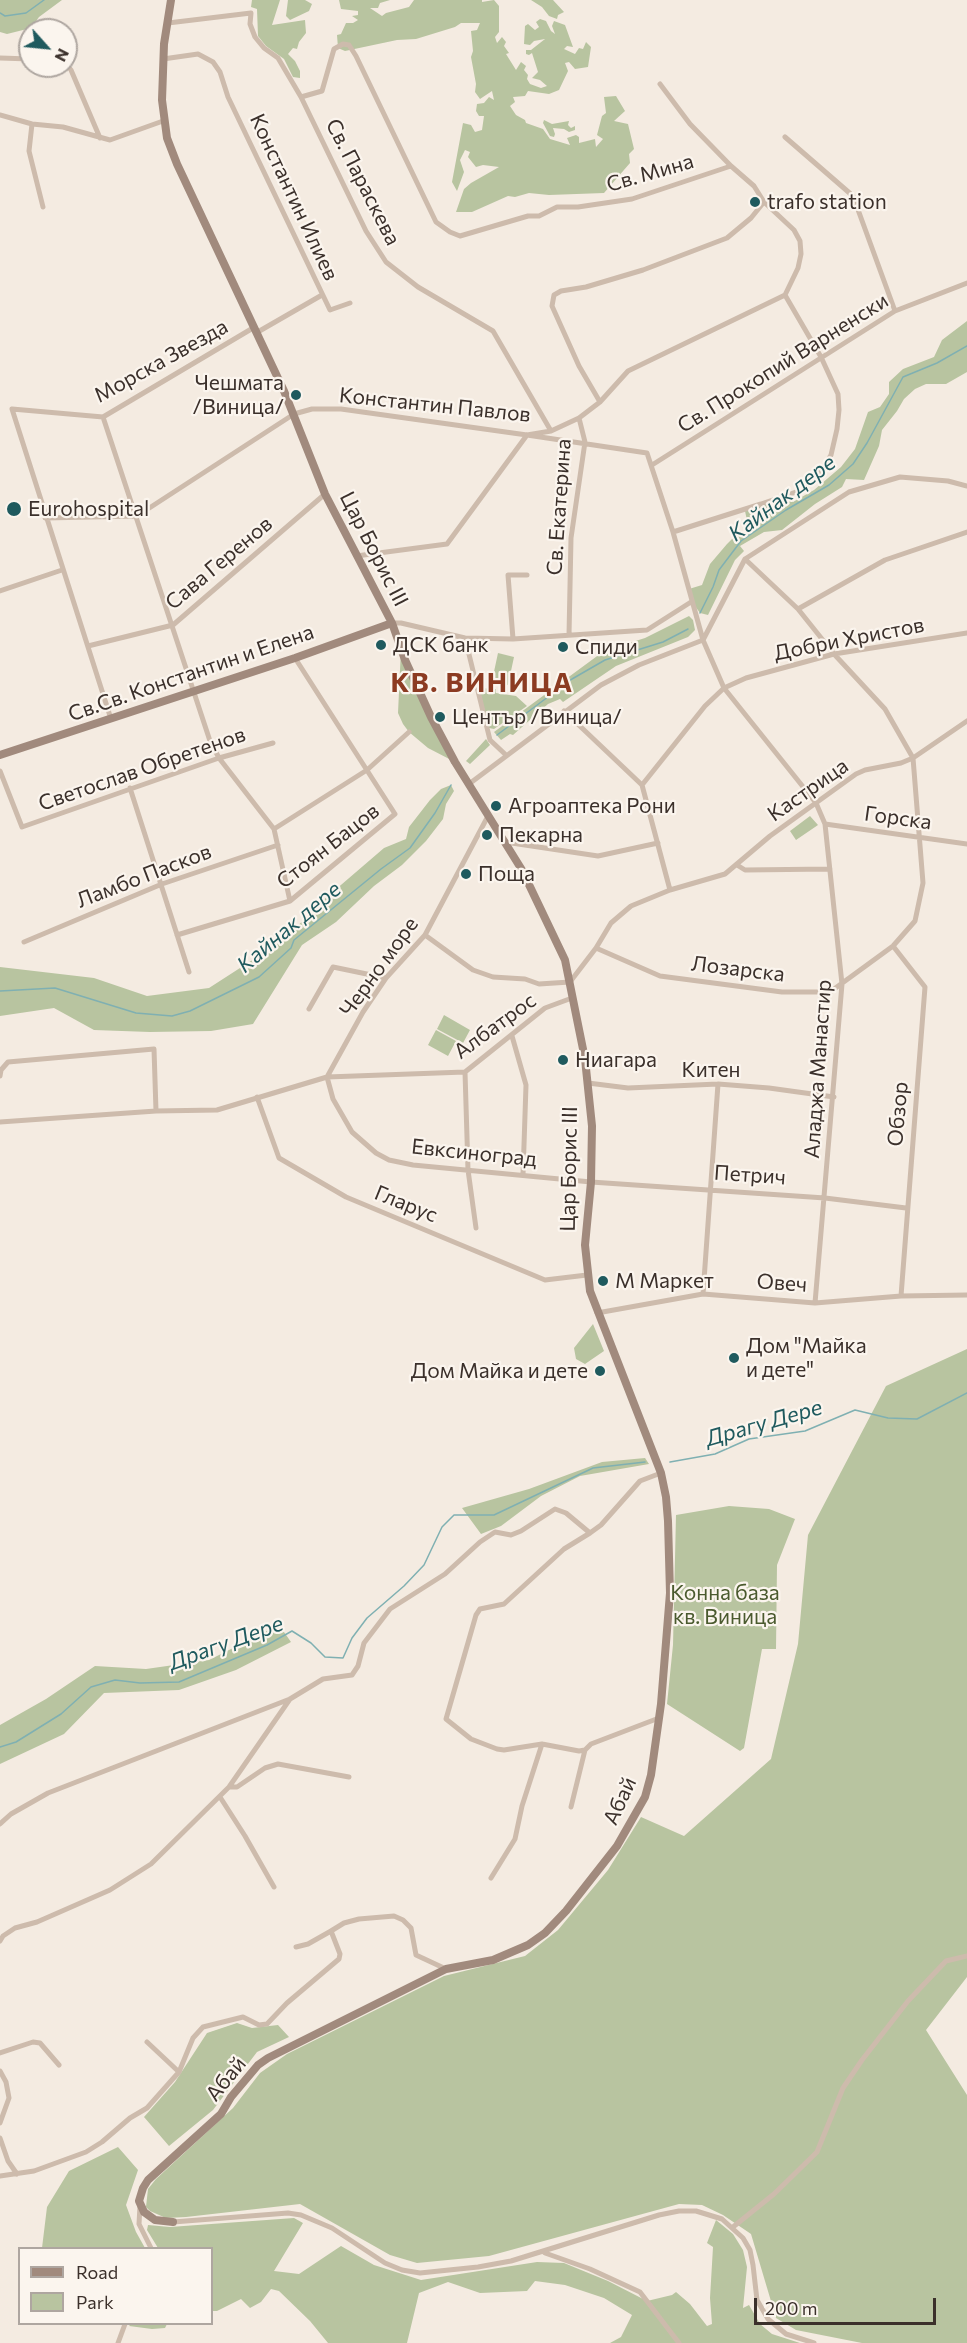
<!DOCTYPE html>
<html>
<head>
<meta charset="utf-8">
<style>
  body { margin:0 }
  #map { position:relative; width:967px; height:2343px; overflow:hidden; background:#f4ebe1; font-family:Commissioner,sans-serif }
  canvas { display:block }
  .legend { position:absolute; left:18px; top:2247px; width:195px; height:78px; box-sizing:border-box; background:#fbf5ee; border:2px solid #aea6a0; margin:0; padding:8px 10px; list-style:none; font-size:18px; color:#3b302b }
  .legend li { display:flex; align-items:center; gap:12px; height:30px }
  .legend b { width:30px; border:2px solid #aea6a0 }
  .north { position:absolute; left:18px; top:18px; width:60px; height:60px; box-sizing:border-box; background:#fbf5ee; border:2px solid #aea6a0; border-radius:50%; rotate:117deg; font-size:16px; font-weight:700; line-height:24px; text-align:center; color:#3b302b }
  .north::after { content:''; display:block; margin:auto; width:21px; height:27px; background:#1f5a5e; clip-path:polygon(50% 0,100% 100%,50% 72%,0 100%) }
  .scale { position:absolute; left:754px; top:2298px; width:182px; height:27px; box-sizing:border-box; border:3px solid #3b302b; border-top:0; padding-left:8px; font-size:18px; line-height:21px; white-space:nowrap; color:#3b302b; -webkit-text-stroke:4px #fbf5ee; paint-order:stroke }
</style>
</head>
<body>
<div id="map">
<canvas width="967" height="2343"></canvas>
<ul class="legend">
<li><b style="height:8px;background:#a18a7d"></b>Road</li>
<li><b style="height:16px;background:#b8c4a0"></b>Park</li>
</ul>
<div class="north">N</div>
<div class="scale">200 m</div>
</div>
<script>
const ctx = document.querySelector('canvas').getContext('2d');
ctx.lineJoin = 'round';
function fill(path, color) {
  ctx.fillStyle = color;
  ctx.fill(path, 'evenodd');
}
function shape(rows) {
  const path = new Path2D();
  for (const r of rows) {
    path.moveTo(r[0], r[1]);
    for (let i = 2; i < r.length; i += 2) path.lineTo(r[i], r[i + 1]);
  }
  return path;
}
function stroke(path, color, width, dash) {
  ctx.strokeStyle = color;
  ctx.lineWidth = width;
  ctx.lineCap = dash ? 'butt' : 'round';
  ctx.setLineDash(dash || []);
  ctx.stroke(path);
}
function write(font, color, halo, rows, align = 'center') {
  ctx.font = font + ' Commissioner,sans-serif';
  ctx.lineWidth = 4.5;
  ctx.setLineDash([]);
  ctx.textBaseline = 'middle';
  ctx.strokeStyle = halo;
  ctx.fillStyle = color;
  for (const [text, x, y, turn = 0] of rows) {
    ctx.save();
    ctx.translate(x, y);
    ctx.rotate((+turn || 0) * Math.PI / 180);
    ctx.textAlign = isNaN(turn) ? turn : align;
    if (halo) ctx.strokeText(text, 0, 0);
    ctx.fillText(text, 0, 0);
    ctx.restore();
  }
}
const green = shape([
  [0,0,62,0,39,17,31,28,7,34,0,32],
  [252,0,280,0,272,25,305,20,306,33,299,42,297,49,293,48,288,54,295,61,300,71,300,78,293,77,284,59,266,46,258,36,257,9,251,7],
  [288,0,305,0,312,4,309,11,290,20,286,16],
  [339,0,390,0,380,3,378,8,370,8,382,16,386,13,409,7,414,0,482,0,482,2,494,0,499,6,499,32,495,37,497,43,502,37,506,42,504,46,509,53,506,54,516,70,521,62,526,66,524,70,528,75,527,79,530,84,541,88,547,86,540,80,532,78,538,72,532,53,529,55,526,54,526,50,531,50,545,39,534,41,530,45,524,44,525,26,528,24,535,30,539,27,536,22,540,19,546,21,551,31,555,34,552,26,554,21,565,25,573,47,567,46,564,49,575,54,579,48,583,49,586,42,591,47,588,67,575,69,569,62,565,63,568,71,559,90,549,94,528,91,525,96,513,97,515,102,510,106,516,115,525,120,526,123,543,129,550,139,570,145,567,138,576,135,579,137,579,143,595,139,596,147,603,139,597,135,602,116,606,113,604,97,616,96,625,111,614,121,628,124,634,149,629,154,630,163,604,193,549,195,529,193,515,197,508,196,472,212,456,212,464,189,471,183,499,167,483,165,476,167,468,157,470,152,465,150,460,160,464,172,457,191,452,182,463,123,471,125,475,132,482,130,484,116,479,116,476,111,477,104,484,103,489,97,494,100,492,91,480,99,475,92,476,84,471,57,473,51,471,31,477,30,480,23,461,23,455,27,416,39,397,40,345,51,338,48,337,35,341,34,346,23,353,23,358,20,352,16,358,15,358,11,341,9],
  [531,0,553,0,564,12,558,15,557,19,549,16,542,7],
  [544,120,552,124,569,121,568,125,571,128,575,126,575,130,569,132,564,129,553,128,555,134,554,137,550,136,543,123],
  [967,321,967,372,946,384,926,384,915,389,904,399,897,411,882,430,879,446,864,480,846,479,842,487,815,504,782,530,764,532,740,546,744,551,735,560,708,615,700,613,695,606,689,589,702,585,710,564,727,544,736,535,749,530,745,511,790,496,793,502,814,490,841,467,855,449,868,412,880,407,889,394,889,382,903,369,934,357,942,340],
  [689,616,693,620,695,630,688,637,616,666,563,702,560,699,548,704,513,735,510,734,501,740,494,732,604,651,645,638],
  [401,649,455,762,428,748,409,732,403,724,398,713],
  [498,653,514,657,508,685,492,681],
  [479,688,496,689,496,693,516,696,527,706,494,729,489,728],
  [486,739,490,745,470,764,466,761],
  [451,785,454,791,446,804,443,819,426,841,402,865,374,886,336,922,302,945,253,1024,211,1031,150,1032,94,1030,54,1008,0,1016,0,967,94,978,147,996,209,988,288,937,313,909,384,848,406,839,409,827,430,800,441,789],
  [810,816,818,825,796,840,790,831],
  [444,1015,470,1030,463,1043,437,1029],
  [436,1030,456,1041,448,1056,428,1045],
  [593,1324,604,1351,585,1364,576,1359,574,1348],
  [967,1349,967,1977,926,2030,967,2095,967,2343,862,2343,796,2330,776,2318,751,2234,723,2215,702,2205,679,2204,489,2256,417,2263,390,2255,300,2204,186,2217,166,2218,150,2211,146,2207,148,2189,156,2179,233,2108,260,2073,287,2054,444,1976,525,1956,558,1930,608,1870,641,1817,684,1836,771,1759,798,1644,808,1535,886,1386],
  [645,1458,649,1464,580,1476,541,1496,501,1526,481,1534,462,1508,529,1489,602,1462],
  [729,1506,769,1509,795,1519,777,1565,776,1649,762,1649,744,1748,740,1751,667,1704,673,1645,676,1515],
  [279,1625,291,1642,236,1670,179,1690,104,1693,64,1734,0,1764,0,1725,46,1699,95,1666,146,1669,209,1660],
  [237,2023,252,2028,278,2025,289,2037,257,2052,213,2110,169,2146,144,2117,175,2082,207,2033],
  [118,2147,138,2170,126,2205,136,2232,145,2248,42,2248,47,2207,69,2171],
  [294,2218,303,2223,274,2271,299,2274,341,2246,374,2265,421,2280,537,2262,564,2263,608,2281,647,2301,672,2295,676,2292,690,2304,707,2326,712,2324,710,2298,713,2247,707,2243,716,2220,733,2234,743,2250,747,2267,743,2308,749,2305,760,2324,772,2334,800,2343,610,2343,621,2337,632,2315,604,2298,565,2285,535,2281,527,2291,480,2293,448,2282,419,2293,407,2343,328,2343,310,2321,279,2291,271,2289,261,2302,250,2308,241,2299,217,2311,212,2311,212,2248,158,2248,147,2230,148,2225,170,2227],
  [131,2324,167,2324,165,2328,152,2329,129,2326]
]);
const stream = shape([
  [0,13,5,16,26,13,44,0],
  [700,613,713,587,719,570,741,541,786,510,829,485,853,464,867,443,903,377,937,363,967,346],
  [497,735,572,679,605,660,663,642,688,629],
  [0,991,55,988,136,1013,172,1016,190,1011,259,977,291,948,294,940,381,869,410,848,435,813,451,785],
  [670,1462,715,1454,749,1439,805,1431,855,1410,888,1418,917,1419,967,1393],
  [0,1747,16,1742,61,1714,91,1687,115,1680,140,1683,179,1682,267,1645,292,1631,311,1643,325,1657,343,1658,352,1638,367,1618,404,1586,424,1565,442,1527,454,1515,494,1515,593,1468,645,1462]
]);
const street = shape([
  [168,23,251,13,250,24,255,37,264,48,278,58,301,97,366,231,386,262,418,287,493,331,551,431],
  [0,58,30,59],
  [163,59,198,54,213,62,220,72,228,97,330,310,350,303],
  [66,64,71,70,100,138],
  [660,84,690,124,731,166,754,186,764,202,794,230,800,241,801,254,798,268,785,295,821,357,838,394,839,410,837,429,831,455,819,474,808,485,796,492,761,504,673,532],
  [301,97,322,91,334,49,343,44,349,45,356,56,436,222,450,232,460,236,528,216,539,216,557,207,578,207,632,199,731,166],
  [0,115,32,124,63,127,110,140,163,121],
  [32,124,29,151,43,207],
  [785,137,853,196,895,311],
  [256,333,322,295],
  [600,402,579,366,552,306,554,295,561,291,586,287,643,270,727,238,751,218,764,202],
  [103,417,210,741,219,758,274,829,290,901],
  [527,435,647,453,673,532,703,640,724,688,816,803,825,824,842,984,815,1303],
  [652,465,895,311,967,283],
  [45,518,137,516,294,414,312,409,341,409,527,435,551,431,579,418,600,402,628,371,785,295],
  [356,556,447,544,527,435],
  [0,591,62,570],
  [798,609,885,560,967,532],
  [392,623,401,623,465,638,513,639,647,630,691,602],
  [569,635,571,538,585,442,579,418],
  [465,638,490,740,506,755],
  [513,639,508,575,527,575],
  [88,646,173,625,325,494],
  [564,711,642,785,670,890],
  [111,719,12,409,103,417,253,328],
  [0,771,22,827,219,758,273,743],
  [469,784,601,685,639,665,703,640,745,559,849,492,900,477,948,481,967,486],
  [642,785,705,706,724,688,746,678,834,654,967,633],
  [130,788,189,972],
  [825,824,967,844],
  [274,829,367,770,409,732],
  [505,842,598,856,658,843],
  [737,865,745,870,830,869],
  [177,935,290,901,395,814,295,658],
  [425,935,473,970,493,977,525,979,539,984,570,982,596,948,611,923,631,906,670,890,725,874,770,836,856,774,865,770,901,763,913,758,967,721],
  [24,942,162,884,278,845],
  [893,946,925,987,901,1296],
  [596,948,660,976,782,992,830,992,893,946,915,921,923,883,913,758,885,709,834,654,798,609,745,559],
  [309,1009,333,967,386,978],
  [512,1036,526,1085,523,1175],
  [465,1072,468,1170,476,1228],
  [0,1076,1,1070,8,1062,154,1049,156,1111,0,1122],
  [327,1077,333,1099,352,1132,376,1153,389,1160,413,1165,591,1182,825,1198,906,1208],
  [327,1077,363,1012,386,978,425,935,488,816],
  [588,1083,628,1088,718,1084,769,1088,834,1097],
  [257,1097,279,1158,346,1197,545,1280,587,1275],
  [156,1111,217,1110,327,1077,465,1072,545,1008,572,998],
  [703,1294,718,1084],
  [597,1313,703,1294,815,1303,901,1296,967,1295],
  [590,1533,564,1549,504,1604,480,1609,476,1615,446,1719,471,1739,497,1749,504,1750,542,1744,579,1751,585,1750,591,1744,659,1718],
  [229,1787,237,1787,265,1768,278,1764,349,1777],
  [220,1797,245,1836,274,1887],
  [571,1807,585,1750],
  [0,1824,11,1814,48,1793,290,1699,323,1679,352,1675,358,1666,364,1643,390,1609,445,1574,480,1542,495,1532,511,1535,521,1531,555,1509,566,1513,590,1533,601,1525,640,1481,661,1473],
  [491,1878,515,1839,522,1806,542,1744],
  [0,1941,3,1936,15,1928,37,1922,110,1890,151,1864,229,1787,290,1699],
  [296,1947,308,1944,331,1931],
  [147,2042,179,2072],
  [0,2053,33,2042,40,2043,59,2065],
  [0,2071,6,2082,9,2098,0,2123],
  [0,2138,8,2161,17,2174],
  [0,2176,34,2171,86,2152,102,2142,130,2118,147,2108,179,2072,193,2038,203,2027,243,2017,259,2025,267,2024,287,2003,339,1959,340,1954,331,1931,344,1923,359,1919,394,1916,403,1920,411,1928,416,1955,446,1969],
  [140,2206,139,2224,151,2248],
  [173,2222,288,2213,301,2215,332,2228,385,2263,402,2270,420,2273,478,2267,511,2261,659,2215,679,2211,696,2211,722,2219,743,2238,750,2250,753,2265,757,2300,768,2319,786,2334,814,2343],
  [733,2227,774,2194,817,2152,843,2088,862,2060,908,2001,946,1961,967,1956],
  [545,2253,590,2269,640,2292,679,2343],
  [118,2343,125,2324]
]);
const secondary = shape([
  [171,0,164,44,162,100,167,138,177,164,284,391,325,494,392,623,405,660,431,717,455,762,522,870,565,960,585,1059,592,1126,591,1182,585,1245,590,1291,661,1473,666,1497,668,1521,670,1593,661,1704,651,1775,645,1797,617,1846,566,1911,545,1933,528,1945,493,1960,446,1969,268,2058,258,2065,231,2097,221,2114,148,2180,143,2188,139,2201,144,2212,155,2220,173,2222],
  [0,755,295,658,392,623]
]);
const markers = [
  [755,202,6,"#1f5a5e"],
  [296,395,6,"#1f5a5e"],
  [14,509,8,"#1f5a5e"],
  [381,645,6,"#1f5a5e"],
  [563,647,6,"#1f5a5e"],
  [440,717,6,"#1f5a5e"],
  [496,806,6,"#1f5a5e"],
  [487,835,6,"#1f5a5e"],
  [466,874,6,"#1f5a5e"],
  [563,1060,6,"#1f5a5e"],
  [603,1281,6,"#1f5a5e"],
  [734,1358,6,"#1f5a5e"],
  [600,1371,6,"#1f5a5e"]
];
const streetNames = [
  ["Св. Мина",650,173,-16],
  ["Св. Параскева",363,182,63],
  ["Константин Илиев",294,197,65],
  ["Морска Звезда",161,361,-29],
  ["Св. Прокопий Варненски",783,363,-32],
  ["Константин Павлов",435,405,6],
  ["Св. Екатерина",559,507,-86],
  ["Цар Борис III",374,549,63],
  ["Сава Геренов",219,563,-40],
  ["Добри Христов",849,639,-11],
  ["Св.Св. Константин и Елена",191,673,-19],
  ["Светослав Обретенов",142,769,-19],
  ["Кастрица",808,790,-35],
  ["Горска",898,818,8],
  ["Стоян Бацов",328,846,-38],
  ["Ламбо Пасков",144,876,-21],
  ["Черно море",379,967,-54],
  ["Лозарска",738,969,7],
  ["Албатрос",495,1026,-36],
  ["Аладжа Манастир",818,1069,-86],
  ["Китен",711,1070],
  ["Обзор",898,1114,-85],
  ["Евксиноград",474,1153,6],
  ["Цар Борис III",569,1169,-89],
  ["Петрич",750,1175,4],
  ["Гларус",406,1204,22],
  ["Овеч",782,1283,4],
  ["Абай",620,1801,-65],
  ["Абай",226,2079,-51]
];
const poiNames = [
  ["trafo station",767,202],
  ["Чешмата",284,383,"right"],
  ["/Виница/",284,407,"right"],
  ["Eurohospital",28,509],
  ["ДСК банк",393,645],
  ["Спиди",575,647],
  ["Център /Виница/",452,717],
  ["Агроаптека Рони",508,806],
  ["Пекарна",499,835],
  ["Поща",478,874],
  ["Ниагара",575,1060],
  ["М Маркет",615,1281],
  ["Дом \"Майка",746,1346],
  ["и дете\"",746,1370],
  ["Дом Майка и дете",588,1371,"right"]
];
const parkNames = [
  ["Конна база",725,1593],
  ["кв. Виница",725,1617]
];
const waterNames = [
  ["Кайнак дере",782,498,-37],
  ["Кайнак дере",289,927,-40],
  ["Драгу Дере",764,1423,-16],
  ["Драгу Дере",226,1643,-20]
];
const districtNames = [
  ["КВ. ВИНИЦА",482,683]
];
fill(green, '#b8c4a0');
stroke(stream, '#7fb0b2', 1.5);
stroke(street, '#cdbbac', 5);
stroke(secondary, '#a18a7d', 8);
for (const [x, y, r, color] of markers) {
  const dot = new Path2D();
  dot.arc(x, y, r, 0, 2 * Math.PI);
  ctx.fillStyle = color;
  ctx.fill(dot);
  stroke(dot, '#fbf5ee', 2);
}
write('21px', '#3b302b', '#fbf5ee', streetNames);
write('21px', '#3b302b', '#fbf5ee', poiNames, 'left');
write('21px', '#4a5a2e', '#fbf5ee', parkNames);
write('italic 22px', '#1f5a5e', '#fbf5ee', waterNames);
ctx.letterSpacing = '1.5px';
write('bold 27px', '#8c3b22', '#fbf5ee', districtNames);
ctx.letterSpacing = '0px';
</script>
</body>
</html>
